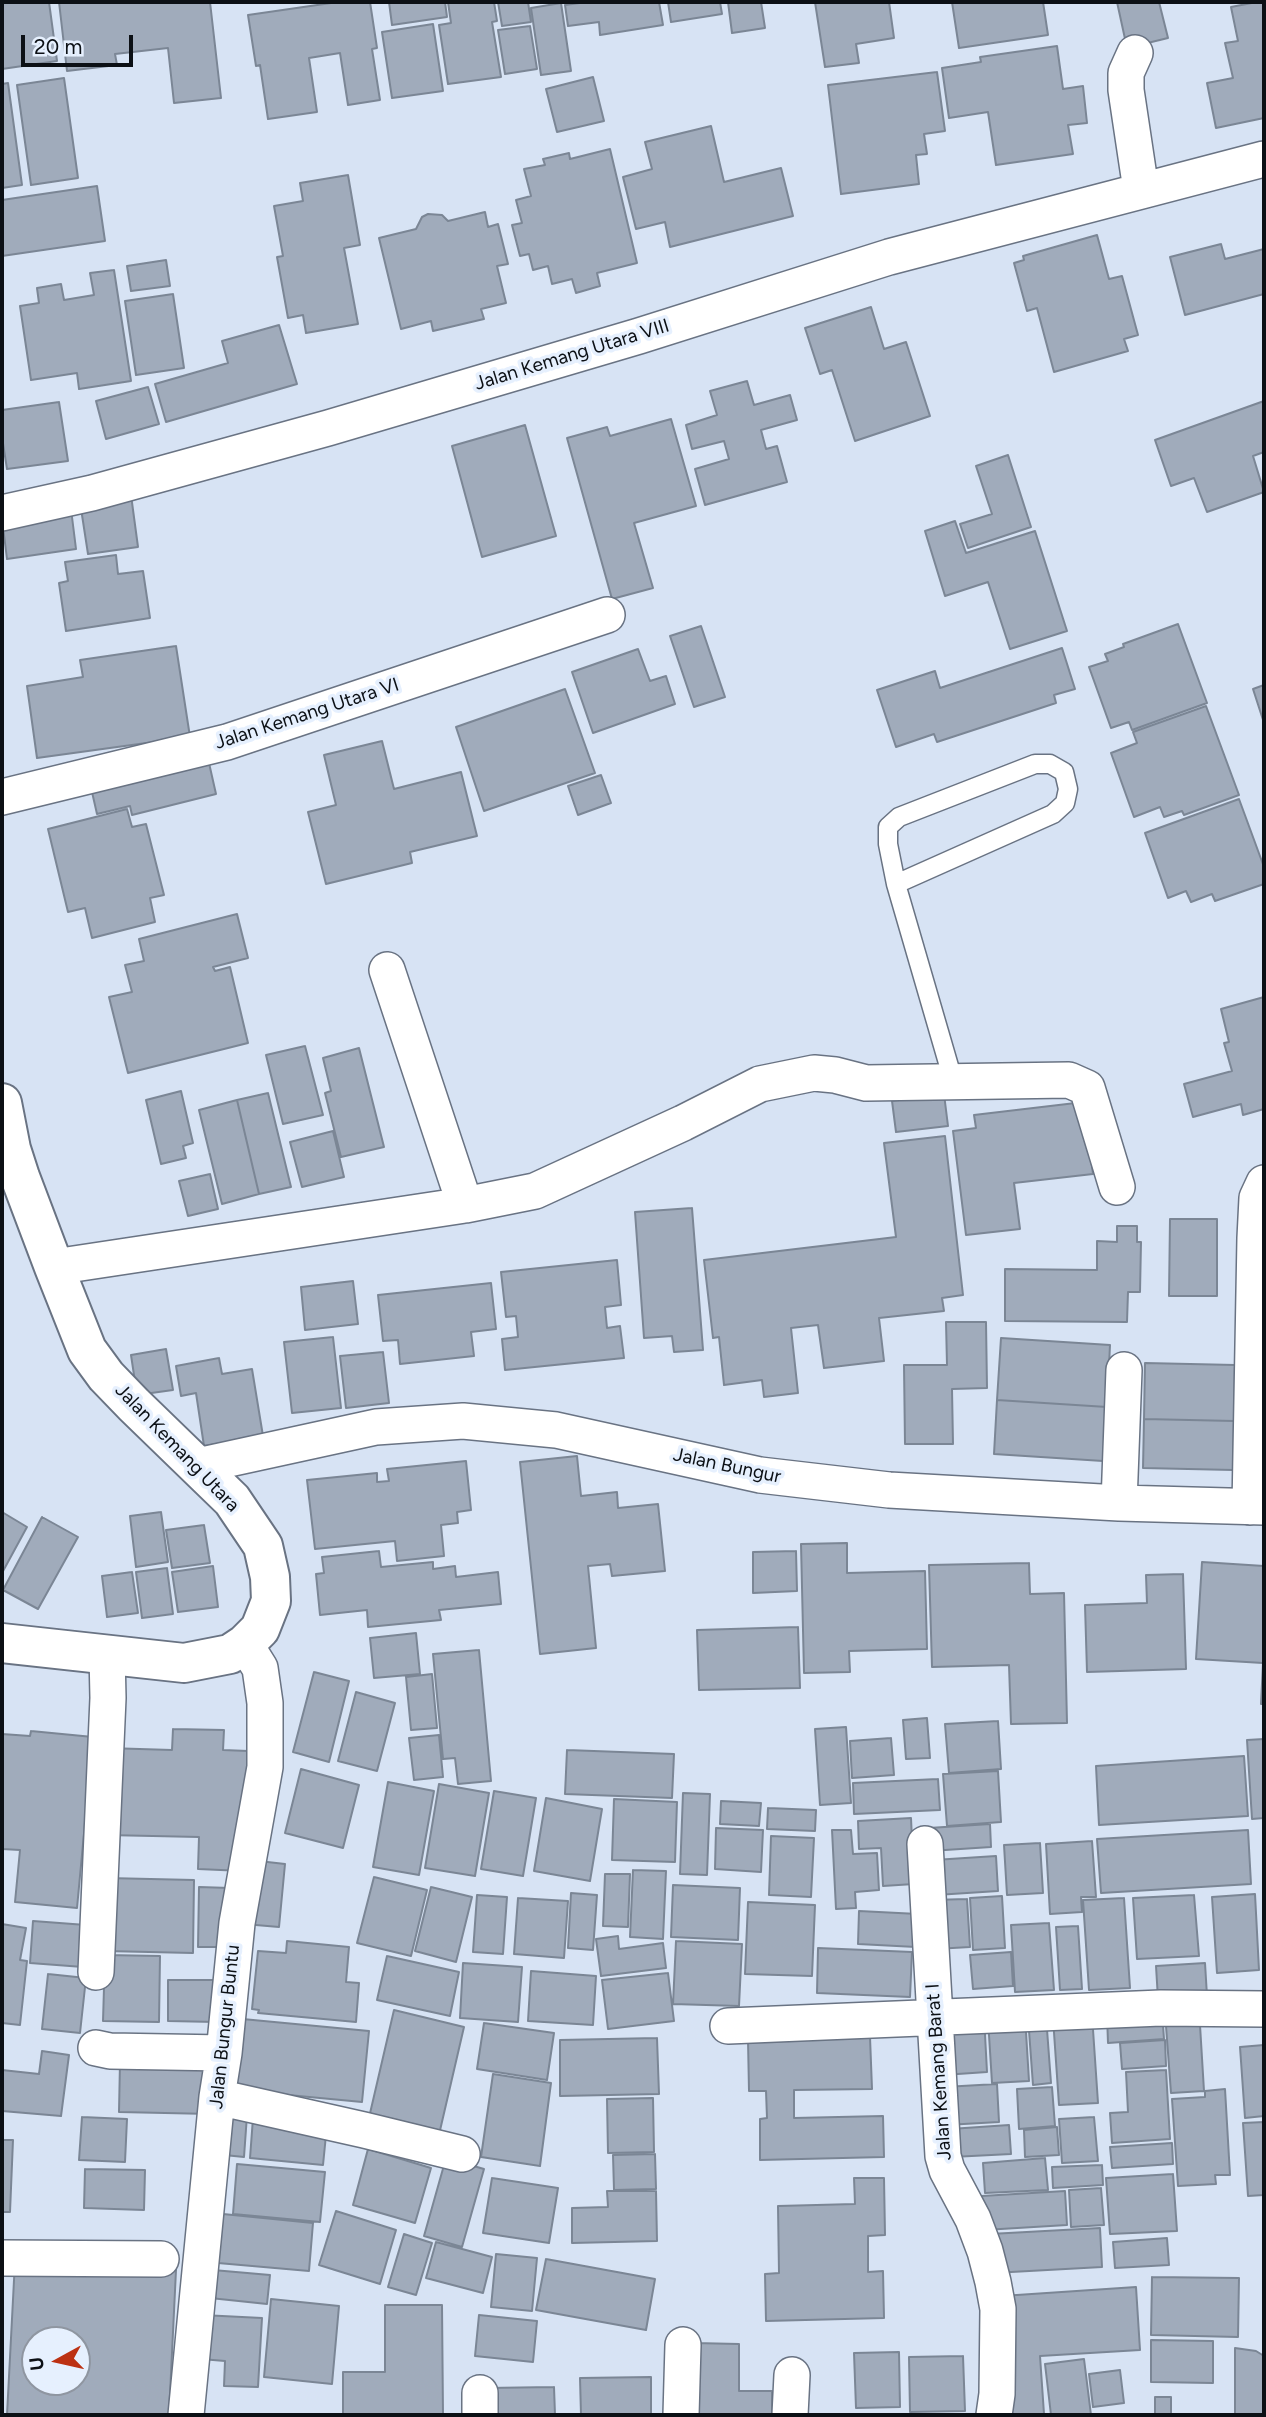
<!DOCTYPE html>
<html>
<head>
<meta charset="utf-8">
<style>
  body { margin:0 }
  #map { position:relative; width:1266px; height:2417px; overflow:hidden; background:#d7e3f4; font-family:Figtree,sans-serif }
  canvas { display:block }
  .frame { position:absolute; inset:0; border:4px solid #0c1015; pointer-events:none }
  .north { position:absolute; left:21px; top:2326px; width:70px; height:70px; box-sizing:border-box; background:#e6f0fe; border:2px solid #8f96a1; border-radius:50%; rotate:262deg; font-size:19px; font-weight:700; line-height:28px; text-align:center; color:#0c1015 }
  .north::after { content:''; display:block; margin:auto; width:24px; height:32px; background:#bc3113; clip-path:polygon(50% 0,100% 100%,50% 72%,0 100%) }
  .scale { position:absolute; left:21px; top:35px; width:112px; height:32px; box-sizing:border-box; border:4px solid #0c1015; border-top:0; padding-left:9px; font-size:21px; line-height:24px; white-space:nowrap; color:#0c1015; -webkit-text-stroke:5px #e6f0fe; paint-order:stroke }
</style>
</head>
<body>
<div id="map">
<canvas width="1266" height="2417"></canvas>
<div class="frame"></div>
<div class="north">U</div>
<div class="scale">20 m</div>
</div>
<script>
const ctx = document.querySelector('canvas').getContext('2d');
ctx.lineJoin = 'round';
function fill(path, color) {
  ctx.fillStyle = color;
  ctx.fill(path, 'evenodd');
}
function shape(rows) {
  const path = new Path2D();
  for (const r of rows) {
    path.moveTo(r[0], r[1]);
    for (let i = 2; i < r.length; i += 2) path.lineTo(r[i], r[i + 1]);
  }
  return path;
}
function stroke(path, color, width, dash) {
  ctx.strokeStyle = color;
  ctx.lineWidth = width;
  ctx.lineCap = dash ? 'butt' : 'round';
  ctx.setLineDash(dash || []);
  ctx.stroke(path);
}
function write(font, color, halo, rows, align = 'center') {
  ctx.font = font + ' Figtree,sans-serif';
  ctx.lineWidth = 7;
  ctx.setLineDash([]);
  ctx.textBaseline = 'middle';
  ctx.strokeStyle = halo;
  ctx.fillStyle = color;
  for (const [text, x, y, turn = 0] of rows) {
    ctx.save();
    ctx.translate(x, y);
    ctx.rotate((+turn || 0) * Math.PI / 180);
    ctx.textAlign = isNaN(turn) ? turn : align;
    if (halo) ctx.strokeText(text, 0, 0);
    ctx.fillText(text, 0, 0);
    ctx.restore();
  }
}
const building = shape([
  [2,2,49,2,57,61,2,69,2,2],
  [59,2,210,2,221,98,174,103,168,48,115,54,117,65,67,71,59,2],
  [338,2,370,2,377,48,372,49,380,100,348,105,340,53,309,58,317,112,268,119,260,65,256,66,248,15,338,2],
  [389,2,445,2,447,17,392,25,389,2],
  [448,2,494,2,497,21,492,22,501,77,448,84,439,25,451,23,448,2],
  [498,2,528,2,531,22,502,26,498,2],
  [587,2,659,2,663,25,600,35,599,22,568,26,565,5,587,2],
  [668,2,720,2,722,14,671,22,668,2],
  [728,2,761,2,765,28,732,33,728,2],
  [815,2,889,2,894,38,856,44,859,63,825,67,815,2],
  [952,2,1043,2,1048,35,959,48,952,2],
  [1117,2,1159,2,1168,38,1127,48,1117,2],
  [1257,2,1264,2,1264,118,1216,128,1207,83,1233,78,1225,43,1238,41,1231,7,1257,2],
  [561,3,571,71,541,75,531,8,561,3],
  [433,24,443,91,392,98,382,32,433,24],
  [530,26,537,69,505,74,498,30,530,26],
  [1057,46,1063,89,1083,86,1087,123,1068,125,1073,154,996,165,988,112,949,118,942,68,981,62,980,57,1057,46],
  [937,72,945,131,924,134,927,154,916,155,919,184,841,194,828,85,937,72],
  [593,77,604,121,557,132,546,89,593,77],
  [64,78,78,178,31,185,17,85,64,78],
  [8,83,22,185,2,188,2,84,8,83],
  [711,126,724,182,781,168,793,216,670,247,665,222,636,229,623,177,652,169,645,142,711,126],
  [610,149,637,263,597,273,600,286,576,293,572,279,552,284,548,266,533,270,529,254,520,256,512,225,522,223,516,200,531,196,524,169,545,165,543,159,569,153,570,159,610,149],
  [348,175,360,245,344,248,358,324,306,333,303,315,288,318,277,257,283,256,274,206,303,201,300,183,348,175],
  [97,186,105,241,2,256,2,200,97,186],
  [485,212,488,227,498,224,508,264,497,266,506,303,481,309,484,319,433,331,431,321,401,329,379,238,416,229,422,217,428,214,442,215,448,221,485,212],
  [1097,235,1109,279,1122,276,1138,335,1124,339,1128,351,1054,372,1037,308,1027,311,1014,263,1024,260,1023,256,1097,235],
  [1221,244,1225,259,1264,249,1264,294,1185,315,1170,257,1221,244],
  [166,260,170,286,131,291,127,266,166,260],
  [114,270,131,381,79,389,77,373,31,380,20,306,39,303,37,288,61,284,64,300,94,295,90,273,114,270],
  [173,294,184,368,136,375,125,301,173,294],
  [871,307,884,349,906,342,930,416,855,441,832,370,820,374,805,328,871,307],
  [279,325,297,384,166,422,155,384,228,363,222,341,279,325],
  [747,381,754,405,790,395,797,420,761,430,766,449,777,446,787,482,705,505,695,469,729,459,724,441,692,449,686,425,717,415,710,391,747,381],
  [148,387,159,424,106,439,96,401,148,387],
  [1264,401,1264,452,1253,456,1264,492,1207,512,1194,478,1171,486,1155,440,1264,401],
  [59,402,68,461,7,469,2,437,2,410,59,402],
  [671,419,696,506,634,523,653,588,612,599,567,438,607,427,610,436,671,419],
  [525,425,556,536,482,557,452,446,525,425],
  [1008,455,1031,527,968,548,960,524,992,514,976,466,1008,455],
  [131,495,138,547,88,554,80,502,131,495],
  [71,509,76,549,7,559,2,519,71,509],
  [955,521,966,553,1035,531,1067,631,1010,649,988,582,945,596,925,531,955,521],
  [116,555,118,574,143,571,150,618,66,631,59,583,68,581,65,562,116,555],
  [1178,624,1207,703,1132,730,1129,722,1111,728,1089,667,1108,661,1105,654,1124,647,1123,644,1178,624],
  [701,626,725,697,694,707,670,636,701,626],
  [176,646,190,737,37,758,27,686,83,677,80,660,176,646],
  [1062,648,1075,689,1054,695,1056,703,937,742,934,734,896,747,877,690,935,671,940,688,1062,648],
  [638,649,650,681,666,676,675,704,593,733,572,672,638,649],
  [1264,685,1264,723,1253,689,1264,685],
  [565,689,595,773,484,811,456,727,565,689],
  [1206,706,1239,795,1184,815,1182,811,1164,817,1160,807,1134,817,1111,753,1137,743,1133,732,1206,706],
  [382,741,394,789,461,772,477,836,410,852,412,863,326,884,308,812,336,805,324,755,382,741],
  [209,763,216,794,132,815,130,806,97,814,92,792,209,763],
  [601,775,611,803,578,815,568,786,601,775],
  [1239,799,1264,867,1264,884,1215,901,1212,894,1191,902,1186,891,1168,898,1145,833,1239,799],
  [127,809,132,827,146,824,164,895,150,898,155,922,92,938,85,908,68,912,48,829,127,809],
  [237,914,248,958,213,967,215,971,230,967,248,1043,128,1073,109,997,132,992,125,965,144,961,139,939,237,914],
  [1264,997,1264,1109,1243,1115,1241,1104,1193,1117,1184,1084,1232,1071,1224,1043,1229,1042,1221,1009,1264,997],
  [305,1046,323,1115,283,1124,266,1055,305,1046],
  [359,1048,384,1147,341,1157,325,1093,331,1091,323,1058,359,1048],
  [181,1091,193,1143,183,1146,186,1158,161,1164,146,1100,181,1091],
  [268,1093,291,1187,259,1194,237,1100,268,1093],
  [944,1094,948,1126,896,1132,892,1101,944,1094],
  [237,1100,259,1194,222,1204,199,1110,237,1100],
  [1084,1102,1093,1174,1014,1183,1020,1229,966,1235,953,1131,976,1128,974,1115,1084,1102],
  [333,1131,344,1177,302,1187,290,1142,333,1131],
  [945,1136,963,1295,942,1298,944,1311,879,1318,884,1361,824,1368,818,1325,791,1328,798,1393,764,1397,762,1380,724,1385,719,1337,713,1338,704,1260,896,1237,884,1143,945,1136],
  [210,1174,218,1209,188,1216,179,1181,210,1174],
  [692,1208,703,1350,674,1352,672,1336,644,1338,635,1212,692,1208],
  [1170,1219,1217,1219,1217,1296,1169,1296,1170,1219],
  [1117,1226,1137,1226,1137,1242,1141,1242,1140,1292,1128,1292,1127,1322,1005,1321,1005,1269,1097,1270,1097,1241,1117,1242,1117,1226],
  [617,1260,621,1305,605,1307,607,1328,620,1326,624,1358,505,1370,502,1339,518,1337,516,1316,506,1317,501,1272,617,1260],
  [353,1281,358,1324,305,1330,301,1287,353,1281],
  [491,1283,496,1329,471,1332,474,1356,400,1364,398,1340,383,1341,378,1295,491,1283],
  [946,1322,986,1322,987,1388,952,1389,953,1444,905,1444,904,1365,947,1365,946,1322],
  [333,1337,341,1408,292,1413,284,1342,333,1337],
  [1001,1338,1110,1345,1107,1407,997,1400,1001,1338],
  [166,1349,173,1390,137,1395,131,1355,166,1349],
  [383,1352,389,1403,346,1408,340,1356,383,1352],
  [219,1358,222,1374,252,1369,263,1436,204,1446,196,1393,181,1396,176,1366,219,1358],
  [1145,1363,1235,1365,1234,1421,1144,1419,1145,1363],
  [997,1400,1107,1407,1103,1461,994,1454,997,1400],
  [1144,1419,1234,1421,1233,1470,1143,1468,1144,1419],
  [577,1456,581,1496,617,1492,618,1508,658,1504,665,1571,612,1576,610,1564,588,1566,596,1648,540,1654,520,1462,577,1456],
  [466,1461,471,1510,457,1512,458,1523,441,1525,444,1556,397,1561,395,1541,315,1549,307,1480,377,1473,377,1482,389,1481,387,1469,466,1461],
  [2,1512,27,1527,2,1573,2,1512],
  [161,1512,168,1562,136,1567,130,1516,161,1512],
  [42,1517,78,1537,38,1609,3,1590,42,1517],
  [204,1525,210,1563,172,1568,166,1530,204,1525],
  [847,1543,847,1573,925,1571,927,1649,849,1651,850,1672,804,1673,801,1544,847,1543],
  [379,1551,381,1567,433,1562,433,1569,455,1566,456,1577,498,1572,501,1604,439,1610,441,1620,368,1627,367,1610,320,1615,316,1574,324,1573,322,1557,379,1551],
  [796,1551,797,1591,753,1593,753,1552,796,1551],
  [1202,1562,1264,1566,1264,1704,1261,1704,1263,1663,1196,1659,1202,1562],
  [1029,1563,1030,1594,1064,1593,1067,1723,1011,1724,1009,1665,932,1667,929,1565,1029,1563],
  [213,1566,218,1607,178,1612,172,1572,213,1566],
  [167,1568,173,1614,142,1618,136,1572,167,1568],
  [132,1572,138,1613,107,1617,102,1576,132,1572],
  [1183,1574,1186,1669,1087,1672,1085,1605,1147,1603,1146,1575,1183,1574],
  [798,1627,800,1688,699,1690,697,1630,798,1627],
  [416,1633,420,1674,374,1678,370,1638,416,1633],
  [479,1650,491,1781,458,1784,455,1758,443,1759,433,1654,479,1650],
  [314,1672,349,1681,329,1762,293,1752,314,1672],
  [432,1674,437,1728,411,1730,406,1677,432,1674],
  [356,1692,395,1703,377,1771,338,1761,356,1692],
  [927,1718,930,1758,906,1759,903,1720,927,1718],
  [998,1721,1001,1769,949,1773,945,1724,998,1721],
  [846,1727,851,1803,820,1805,815,1729,846,1727],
  [173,1729,224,1730,223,1750,248,1751,243,1871,198,1869,199,1837,106,1835,107,1748,172,1750,173,1729],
  [31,1731,93,1737,77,1908,15,1902,20,1850,2,1849,2,1734,30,1736,31,1731],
  [439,1735,443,1777,414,1780,409,1738,439,1735],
  [891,1738,894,1775,852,1778,850,1741,891,1738],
  [1264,1739,1264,1818,1252,1819,1247,1740,1264,1739],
  [567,1750,674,1754,672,1798,565,1794,567,1750],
  [1244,1756,1248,1816,1099,1825,1096,1766,1244,1756],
  [301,1769,359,1785,343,1848,285,1833,301,1769],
  [998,1771,1001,1822,947,1826,943,1774,998,1771],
  [938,1779,940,1810,854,1814,853,1783,938,1779],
  [388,1782,434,1791,419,1875,373,1867,388,1782],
  [439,1784,489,1793,475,1876,425,1868,439,1784],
  [494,1791,536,1798,523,1876,481,1869,494,1791],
  [683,1793,710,1794,707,1875,680,1874,683,1793],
  [546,1798,602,1809,590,1881,534,1871,546,1798],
  [614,1799,677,1802,675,1862,612,1860,614,1799],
  [721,1801,761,1803,759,1826,720,1824,721,1801],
  [768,1808,816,1810,815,1831,767,1829,768,1808],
  [911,1818,914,1884,883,1886,881,1848,859,1849,858,1821,911,1818],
  [990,1824,991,1847,930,1851,929,1828,990,1824],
  [716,1828,763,1830,761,1872,715,1869,716,1828],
  [832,1830,851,1830,853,1854,877,1853,879,1890,855,1892,856,1908,836,1909,832,1830],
  [1248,1830,1251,1884,1101,1893,1097,1839,1248,1830],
  [771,1836,814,1838,811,1897,769,1895,771,1836],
  [1092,1841,1096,1897,1081,1897,1082,1912,1050,1914,1046,1844,1092,1841],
  [1040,1843,1043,1893,1007,1895,1004,1845,1040,1843],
  [996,1856,998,1891,936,1895,934,1860,996,1856],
  [250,1860,285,1864,279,1927,244,1924,250,1860],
  [633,1870,666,1871,663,1939,630,1937,633,1870],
  [605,1874,630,1874,628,1927,603,1926,605,1874],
  [374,1877,427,1890,411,1956,357,1943,374,1877],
  [107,1878,194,1880,193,1953,105,1951,107,1878],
  [673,1885,740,1888,738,1940,671,1937,673,1885],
  [199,1887,230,1888,229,1947,198,1947,199,1887],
  [431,1887,472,1897,456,1962,415,1951,431,1887],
  [571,1893,597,1895,593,1950,568,1948,571,1893],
  [1255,1894,1259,1970,1217,1973,1212,1897,1255,1894],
  [477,1895,507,1897,503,1954,473,1952,477,1895],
  [1194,1895,1199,1956,1137,1959,1133,1898,1194,1895],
  [1002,1896,1005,1948,973,1950,970,1898,1002,1896],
  [518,1898,568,1901,564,1958,514,1954,518,1898],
  [1124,1898,1130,1988,1089,1990,1083,1900,1124,1898],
  [967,1899,970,1947,935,1949,932,1900,967,1899],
  [748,1902,815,1905,812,1976,745,1974,748,1902],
  [859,1911,918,1914,916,1947,858,1944,859,1911],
  [33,1921,86,1925,83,1967,30,1963,33,1921],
  [1049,1923,1054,1990,1015,1992,1011,1925,1049,1923],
  [2,1924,26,1928,20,1960,27,1961,20,2025,2,2023,2,1924],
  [1078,1926,1082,1989,1060,1990,1056,1927,1078,1926],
  [618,1936,619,1949,663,1943,666,1968,601,1976,596,1939,618,1936],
  [287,1941,349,1947,346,1982,359,1983,356,2022,258,2013,259,2010,252,2009,258,1951,286,1953,287,1941],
  [676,1941,742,1944,739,2006,673,2004,676,1941],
  [818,1948,912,1952,910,1997,817,1993,818,1948],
  [1011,1952,1013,1986,973,1989,970,1955,1011,1952],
  [105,1955,160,1956,159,2022,103,2021,105,1955],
  [387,1956,459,1972,450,2016,377,2000,387,1956],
  [463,1963,522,1967,518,2022,460,2018,463,1963],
  [1205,1963,1207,1996,1158,1999,1156,1966,1205,1963],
  [531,1971,596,1976,593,2025,528,2021,531,1971],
  [668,1973,674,2021,608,2029,602,1980,668,1973],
  [48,1974,86,1978,80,2033,42,2029,48,1974],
  [168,1980,217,1980,216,2022,168,2021,168,1980],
  [394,2010,464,2027,438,2139,368,2122,394,2010],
  [1162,2012,1164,2039,1108,2043,1107,2015,1162,2012],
  [1092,2015,1098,2103,1059,2105,1053,2018,1092,2015],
  [984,2016,987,2072,943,2075,939,2019,984,2016],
  [1025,2016,1029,2081,992,2083,988,2019,1025,2016],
  [1046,2016,1051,2083,1033,2085,1028,2017,1046,2016],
  [232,2018,369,2031,362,2102,225,2089,232,2018],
  [484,2023,554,2033,547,2080,477,2069,484,2023],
  [1200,2025,1204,2091,1171,2093,1166,2026,1200,2025],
  [870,2037,872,2089,794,2090,794,2118,883,2116,884,2157,760,2160,760,2119,767,2118,766,2091,749,2091,748,2040,870,2037],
  [657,2038,659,2094,560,2096,560,2040,657,2038],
  [1165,2040,1166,2066,1122,2069,1120,2043,1165,2040],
  [1264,2045,1264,2116,1245,2118,1240,2047,1264,2045],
  [42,2051,69,2055,61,2116,2,2111,2,2070,39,2074,42,2051],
  [120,2062,212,2064,211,2114,119,2112,120,2062],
  [1166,2070,1170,2139,1112,2143,1110,2113,1128,2112,1126,2072,1166,2070],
  [493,2074,551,2083,540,2166,481,2157,493,2074],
  [997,2084,999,2122,946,2125,944,2087,997,2084],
  [1052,2087,1055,2126,1019,2129,1017,2089,1052,2087],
  [1225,2089,1230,2175,1215,2175,1216,2184,1178,2186,1172,2099,1205,2097,1205,2091,1225,2089],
  [653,2098,654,2152,608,2153,607,2099,653,2098],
  [218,2112,247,2115,244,2157,214,2154,218,2112],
  [82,2117,127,2119,125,2162,79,2160,82,2117],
  [1094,2117,1098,2161,1062,2163,1059,2119,1094,2117],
  [253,2118,327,2125,323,2165,250,2158,253,2118],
  [1264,2122,1264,2195,1248,2196,1243,2123,1264,2122],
  [1009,2125,1011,2154,952,2157,950,2129,1009,2125],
  [1057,2127,1059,2155,1025,2157,1024,2130,1057,2127],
  [2,2140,13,2140,10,2212,2,2212,2,2140],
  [1172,2143,1173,2164,1112,2168,1110,2147,1172,2143],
  [368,2149,431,2168,415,2223,353,2205,368,2149],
  [655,2154,656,2189,614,2190,613,2155,655,2154],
  [446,2158,484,2169,462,2247,424,2236,446,2158],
  [1045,2158,1048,2190,985,2193,983,2163,1045,2158],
  [237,2164,325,2172,320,2222,233,2214,237,2164],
  [1102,2165,1103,2185,1053,2188,1052,2167,1102,2165],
  [85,2169,145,2170,144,2210,84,2208,85,2169],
  [1173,2174,1177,2231,1110,2234,1106,2178,1173,2174],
  [492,2178,558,2188,549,2243,483,2233,492,2178],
  [854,2178,884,2178,885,2235,868,2236,868,2272,883,2271,884,2318,766,2321,765,2274,779,2273,778,2206,855,2204,854,2178],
  [1101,2188,1104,2225,1071,2227,1069,2190,1101,2188],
  [607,2191,656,2191,657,2241,572,2243,572,2208,608,2207,607,2191],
  [1065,2191,1067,2225,984,2230,982,2196,1065,2191],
  [336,2211,396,2230,380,2284,319,2265,336,2211],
  [223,2214,313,2223,309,2271,218,2263,223,2214],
  [1100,2228,1102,2267,993,2273,990,2234,1100,2228],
  [404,2234,432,2243,416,2295,388,2287,404,2234],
  [1167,2238,1169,2265,1115,2268,1113,2242,1167,2238],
  [436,2242,492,2257,483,2293,426,2278,436,2242],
  [496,2254,537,2258,532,2311,491,2307,496,2254],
  [546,2259,655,2279,646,2330,536,2310,546,2259],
  [15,2261,176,2270,169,2415,7,2415,15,2261],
  [35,2340,77,2340,77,2382,35,2382,35,2340],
  [213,2270,270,2275,267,2304,210,2298,213,2270],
  [1152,2277,1239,2278,1238,2337,1151,2335,1152,2277],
  [1136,2287,1140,2350,1040,2356,1044,2414,1010,2415,1002,2296,1136,2287],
  [271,2299,339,2306,332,2384,264,2377,271,2299],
  [385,2305,442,2305,443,2415,343,2415,343,2372,385,2372,385,2305],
  [202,2315,262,2318,258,2387,224,2386,225,2361,201,2359,202,2315],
  [479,2315,537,2321,533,2362,475,2356,479,2315],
  [1151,2340,1213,2341,1213,2383,1151,2382,1151,2340],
  [694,2343,739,2344,739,2391,772,2391,772,2415,692,2415,694,2343],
  [1235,2348,1256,2351,1264,2356,1264,2415,1235,2415,1235,2348],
  [899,2352,900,2407,856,2408,854,2353,899,2352],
  [963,2356,965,2411,910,2412,909,2357,963,2356],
  [1084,2359,1091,2415,1051,2415,1045,2364,1084,2359],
  [1120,2370,1124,2403,1093,2407,1089,2374,1120,2370],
  [651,2377,651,2415,581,2415,580,2378,651,2377],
  [554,2387,555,2415,486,2415,486,2388,554,2387],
  [1155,2397,1171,2397,1171,2415,1155,2415,1155,2397]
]);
const lane = shape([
  [896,884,1053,814,1065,803,1068,789,1064,772,1050,764,1035,764,899,817,888,827,888,844,896,884,953,1080]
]);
const street = shape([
  [1135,53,1126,73,1126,90,1141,190],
  [2,513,92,493,328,428,639,336,889,257,1264,159],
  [2,797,227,742,607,615],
  [387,970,465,1205],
  [54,1267,465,1205,535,1191,683,1123,760,1084,814,1073,835,1075,866,1083,1069,1080,1087,1088,1117,1187],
  [197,1466,376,1427,463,1421,556,1430,760,1475,889,1490,1119,1503,1264,1507],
  [1119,1503,1124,1370],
  [1250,1507,1255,1238,1257,1198,1264,1183],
  [925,1844,943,2156,947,2170,973,2219,985,2251,993,2282,998,2309,997,2394,994,2415],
  [96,1972,108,1698,107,1654],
  [728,2026,1161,2008,1264,2009],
  [96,2048,110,2051,224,2053],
  [217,2097,364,2130,462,2154],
  [2,2258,161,2259],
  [186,2415,217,2097,224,2053,237,1923,265,1767,265,1703,260,1668,245,1644],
  [480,2415,480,2393],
  [681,2415,683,2345],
  [790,2415,792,2375]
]);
const secondary = shape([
  [2,1103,11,1149,20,1177,54,1267,87,1350,106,1376,134,1405,232,1500,263,1546,270,1577,271,1601,260,1629,245,1644,230,1654,184,1663,2,1643]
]);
const streetNames = [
  ["Jalan Kemang Utara VIII",572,355,-17],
  ["Jalan Kemang Utara VI",307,714,-18],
  ["Jalan Kemang Utara",177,1448,46],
  ["Jalan Bungur",727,1466,12],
  ["Jalan Bungur Buntu",225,2027,-84],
  ["Jalan Kemang Barat I",939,2072,-94]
];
fill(building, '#a0abbb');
stroke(building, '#7b8695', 2);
stroke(lane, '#697383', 21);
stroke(street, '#697383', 38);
stroke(secondary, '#697383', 42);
stroke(lane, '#fff', 18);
stroke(street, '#fff', 35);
stroke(secondary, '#fff', 38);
write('19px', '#0c1015', '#e6f0fe', streetNames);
</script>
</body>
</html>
